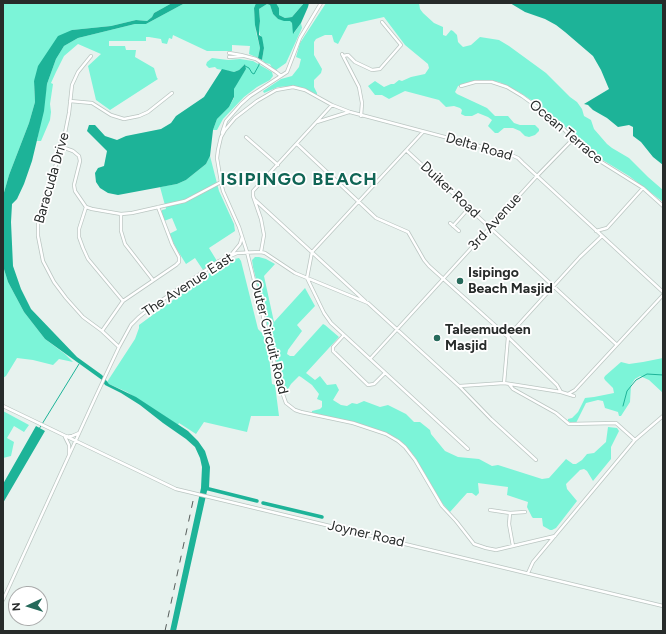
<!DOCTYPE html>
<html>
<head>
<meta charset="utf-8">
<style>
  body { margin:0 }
  #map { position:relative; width:666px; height:634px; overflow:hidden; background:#e7f2ee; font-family:Figtree,sans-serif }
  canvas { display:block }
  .frame { position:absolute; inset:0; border:4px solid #272b2a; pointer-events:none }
  .north { position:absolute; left:8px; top:586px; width:40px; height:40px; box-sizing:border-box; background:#fff; border:1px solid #a9aaaa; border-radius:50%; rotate:266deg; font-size:11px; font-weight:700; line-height:16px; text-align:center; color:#272b2a }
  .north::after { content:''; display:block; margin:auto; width:14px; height:18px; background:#266a5b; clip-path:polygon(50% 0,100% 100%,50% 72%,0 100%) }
</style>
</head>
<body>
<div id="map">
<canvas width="666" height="634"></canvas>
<div class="frame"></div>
<div class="north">N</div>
</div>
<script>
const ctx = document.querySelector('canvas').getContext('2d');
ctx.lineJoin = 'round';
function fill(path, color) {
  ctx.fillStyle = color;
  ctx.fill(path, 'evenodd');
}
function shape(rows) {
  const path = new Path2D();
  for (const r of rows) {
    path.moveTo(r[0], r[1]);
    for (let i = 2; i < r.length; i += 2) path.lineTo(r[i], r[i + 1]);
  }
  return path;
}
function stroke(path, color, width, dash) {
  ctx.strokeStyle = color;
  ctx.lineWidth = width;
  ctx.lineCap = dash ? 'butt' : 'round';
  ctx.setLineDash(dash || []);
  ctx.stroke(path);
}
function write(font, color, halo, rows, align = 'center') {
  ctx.font = font + ' Figtree,sans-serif';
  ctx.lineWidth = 3.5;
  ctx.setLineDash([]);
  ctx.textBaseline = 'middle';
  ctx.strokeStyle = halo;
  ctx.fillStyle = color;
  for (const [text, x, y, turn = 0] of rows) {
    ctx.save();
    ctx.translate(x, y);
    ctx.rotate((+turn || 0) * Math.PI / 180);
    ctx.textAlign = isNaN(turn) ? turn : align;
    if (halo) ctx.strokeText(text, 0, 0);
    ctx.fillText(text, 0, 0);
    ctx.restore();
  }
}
const green = shape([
  [3,3,172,3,154,13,152,17,147,21,136,20,111,26,72,30,34,81,35,102,29,123,9,175,3,196],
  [185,3,256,3,254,8,256,32,260,48,258,58,249,54,250,46,232,45,232,51,207,51,173,35,172,39,169,38,167,44,162,43,161,39,149,37,146,37,146,41,109,41,109,46,125,46,126,50,136,50,135,57,154,68,157,78,158,79,110,110,96,100,88,66,101,54,78,44,64,56,56,72,51,83,53,84,50,104,51,112,50,120,41,141,37,141,47,84,56,59,64,46,78,38,135,24,146,24],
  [276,3,304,3,292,17,285,18,279,15,279,8],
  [326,3,419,3,420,9,423,13,434,23,443,27,443,35,446,36,451,30,453,31,457,35,458,42,463,47,471,45,480,37,499,40,509,46,546,73,570,97,577,102,582,109,584,116,591,120,594,129,607,144,612,148,629,158,648,177,663,190,663,202,629,176,596,156,557,119,531,100,519,92,499,82,485,80,473,81,458,86,455,92,457,94,487,108,495,116,508,116,514,123,520,125,535,125,539,129,539,131,535,135,529,137,525,136,520,131,513,128,504,128,498,133,495,133,488,126,492,120,488,117,478,113,472,116,465,116,461,114,462,110,460,108,454,106,446,107,439,100,405,91,389,99,382,95,375,95,368,86,375,81,384,87,391,84,394,84,399,80,402,81,411,77,425,74,429,68,428,64,405,45,384,17,348,25,338,44,334,42,332,35,325,35,316,39,314,42,314,55,322,69,321,73,314,80,314,87,317,93,317,95,304,88,293,86,278,87,264,93,263,91,281,79,292,76,299,67,301,59,296,57,300,43],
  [267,4,270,5,273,14,278,19,290,20,292,23,294,33,301,23,302,28,286,63,276,70,272,68,270,64,265,63,262,60,264,48,259,31,260,22,259,9],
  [212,58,228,60,240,59,253,61,272,72,273,76,270,80,257,87,244,97,223,119,217,130,213,130,217,119,229,107,234,98,234,89,236,84,246,69,245,64,239,70,234,72,217,69,215,67,209,68,206,65,207,62],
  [210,156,219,191,234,224,235,231,209,248,217,261,203,270,195,258,186,264,176,248,169,234,177,230,172,218,164,221,161,213,162,210,166,209,160,187,177,184,186,180,206,164],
  [255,257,259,257,266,259,275,264,264,276,274,322,305,288,315,306,297,325,302,331,288,350,287,354,290,356,294,356,323,324,325,325,339,337,306,373,315,380,320,376,327,385,336,384,339,390,333,400,341,405,347,406,352,403,357,404,364,401,380,407,388,405,406,414,414,422,420,422,430,430,431,434,445,451,458,457,479,459,492,466,498,465,542,479,549,478,566,459,573,464,576,464,582,460,587,454,594,453,606,442,608,427,617,428,619,431,611,447,611,459,593,481,587,471,584,469,580,470,566,484,567,489,577,501,556,528,552,530,550,530,543,526,542,518,533,518,532,517,527,507,528,502,507,495,508,487,478,483,479,493,476,496,472,493,467,493,450,512,442,503,415,457,406,446,398,439,388,434,349,421,312,413,312,411,320,409,322,407,322,401,317,399,319,394,312,385,301,377,299,376,291,384,288,389,286,389,283,388,253,267,252,260],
  [239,258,241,261,258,329,263,334,269,356,272,384,275,385,279,416,251,416,247,432,204,422,196,434,179,423,178,425,127,392,109,384,107,382,135,339,139,328,139,325,218,267,230,260],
  [3,266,8,282,24,312,45,339,65,354,73,362,59,359,53,365,33,360,17,358,6,376,3,378],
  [663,358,663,393,649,380,640,376,635,379,631,385,630,402,621,416,619,416,618,412,605,408,603,401,598,400,586,403,576,423,572,423,568,421,568,419,572,418,578,412,585,398,594,397,614,393,613,388,605,380,604,378,605,376,621,362,629,364,643,362],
  [3,411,29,425,24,432,14,426,7,438,14,442,11,456,3,458]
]);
const water = shape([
  [172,3,185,3,146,24,135,24,78,38,64,46,56,59,47,84,44,111,32,161,24,184,17,199,12,204,11,222,13,266,21,289,31,309,77,357,102,375,109,384,136,397,188,431,198,441,205,451,210,467,209,488,207,491,176,631,170,631,201,488,202,467,200,458,195,447,186,439,163,423,140,405,121,393,105,385,102,380,45,339,24,312,8,282,3,266,3,196,9,175,29,123,35,102,34,81,38,66,58,36,72,30,111,26,136,20,147,21,152,17,154,13],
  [256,3,276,3,279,8,279,15,285,18,292,17,304,3,309,3,308,7,301,23,293,34,292,23,290,21,284,21,278,19,273,14,270,5,267,4,259,9,260,21,259,31,259,35,262,37,264,48,262,60,258,58,260,48,255,25,254,8],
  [510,3,663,3,663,165,653,157,641,142,633,136,633,127,629,125,618,127,607,118,593,110,588,105,584,104,609,89,601,70,593,56,565,32,556,25,545,19,525,12],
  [245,64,246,69,234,89,234,97,229,107,217,119,213,130,210,156,206,164,186,180,177,184,118,195,108,193,100,188,96,182,95,173,98,168,104,166,107,151,87,131,89,125,95,125,105,136,117,140,126,136,161,129,171,123,176,116,204,97,222,69,234,72,239,70],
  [36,426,45,431,3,503,3,484]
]);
const stream = shape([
  [245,66,249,68,252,73,254,74,259,65,260,58],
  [623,406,627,391,636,380,647,374,663,375],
  [39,429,79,364]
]);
const canal = shape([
  [205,488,257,501],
  [263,503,322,517]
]);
const minor = shape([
  [229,53,241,55,256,59,276,72,281,76],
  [342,54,359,87,362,103,361,116],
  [91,56,78,72,72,85,69,113,65,133,62,147,41,208,38,220,38,236,43,261,54,282,66,298,83,317,102,331,119,347],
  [343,56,348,55,355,62,372,70,380,69,401,45,382,22],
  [229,57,242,56],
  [461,86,475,82,492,82,507,87,522,96,555,120,573,139,595,158,643,188,663,206],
  [70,101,92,103,111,115,124,119,139,116,148,112,172,93],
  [317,122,349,112],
  [423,132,312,252,307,278,324,313,331,323,468,449],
  [222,133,226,121,241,104,250,96,287,72,300,38,321,3],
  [246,137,278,165],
  [297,144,376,218,408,232,424,260,429,266,508,337,557,385,561,392],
  [62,147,73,151,79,156,80,161,74,185,75,191,86,207,92,209,121,214,132,213,185,201,221,182],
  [407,151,616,344],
  [254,199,365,301],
  [86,207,79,229,79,237,83,248,88,259,123,301],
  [121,214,121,231,125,244,153,280],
  [450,223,459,231],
  [453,226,469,208],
  [596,231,607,228,643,188],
  [261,252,264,235,261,219,253,196,253,191,332,105],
  [231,255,240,244,242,237],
  [102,331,123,301,176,265,179,262,179,257,172,244,158,207],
  [343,336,333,347,333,351,368,385,374,384,385,373],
  [370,359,537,176,573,139],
  [504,383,508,337,510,334,580,257,602,236],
  [509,384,513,389,556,413,569,424,616,423,635,440],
  [460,386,504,383,561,392,574,396],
  [568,394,575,390,663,295],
  [3,406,176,489,663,606],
  [69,455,69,445,65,437,72,436,79,433],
  [490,510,510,513,525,512],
  [510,513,509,524,513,546],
  [555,536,496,550,486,548,474,544,456,521,442,506,415,460,405,447,398,441,386,434,353,423,301,412,295,410,286,403,281,389,247,252,239,227,223,191,221,182,217,158,218,150,221,137,225,130,235,118,257,101,276,90,293,87,305,90,332,105,350,112,509,154,518,158,523,163,663,292],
  [528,573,533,562,635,440,663,416],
  [3,600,96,396,119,347,131,325,139,317,149,309,219,261,237,253,261,252,265,253,295,273,368,303,459,386,491,419,536,460]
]);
const rail = shape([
  [165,631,193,501]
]);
const markers = [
  [460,281,4,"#266a5b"],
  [437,338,4,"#266a5b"]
];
const streetNames = [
  ["Ocean Terrace",566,132,40],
  ["Delta Road",479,147,16],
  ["Baracuda Drive",52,178,-74],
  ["Duiker Road",450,190,43],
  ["3rd Avenue",495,222,-48],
  ["The Avenue East",188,285,-33],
  ["Outer Circuit Road",269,337,76],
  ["Joyner Road",366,534,13]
];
const poiNames = [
  ["Isipingo",468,273],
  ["Beach Masjid",468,289],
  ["Taleemudeen",445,330],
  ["Masjid",445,346]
];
const districtNames = [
  ["ISIPINGO BEACH",299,180]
];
fill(green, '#7cf4d8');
fill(water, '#1db398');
stroke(stream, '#1db398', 1);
stroke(canal, '#1db398', 3.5);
stroke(minor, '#bbc6c2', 4);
stroke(minor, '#fff', 2.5);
stroke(rail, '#565c5a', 1, [7, 7]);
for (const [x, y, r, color] of markers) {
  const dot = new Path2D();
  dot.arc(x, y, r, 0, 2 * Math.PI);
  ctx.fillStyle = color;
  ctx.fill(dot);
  stroke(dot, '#fff', 1.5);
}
write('14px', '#272b2a', '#fff', streetNames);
write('bold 14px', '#272b2a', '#fff', poiNames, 'left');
ctx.letterSpacing = '1px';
write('bold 18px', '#106555', '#fff', districtNames);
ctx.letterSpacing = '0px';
</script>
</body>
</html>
